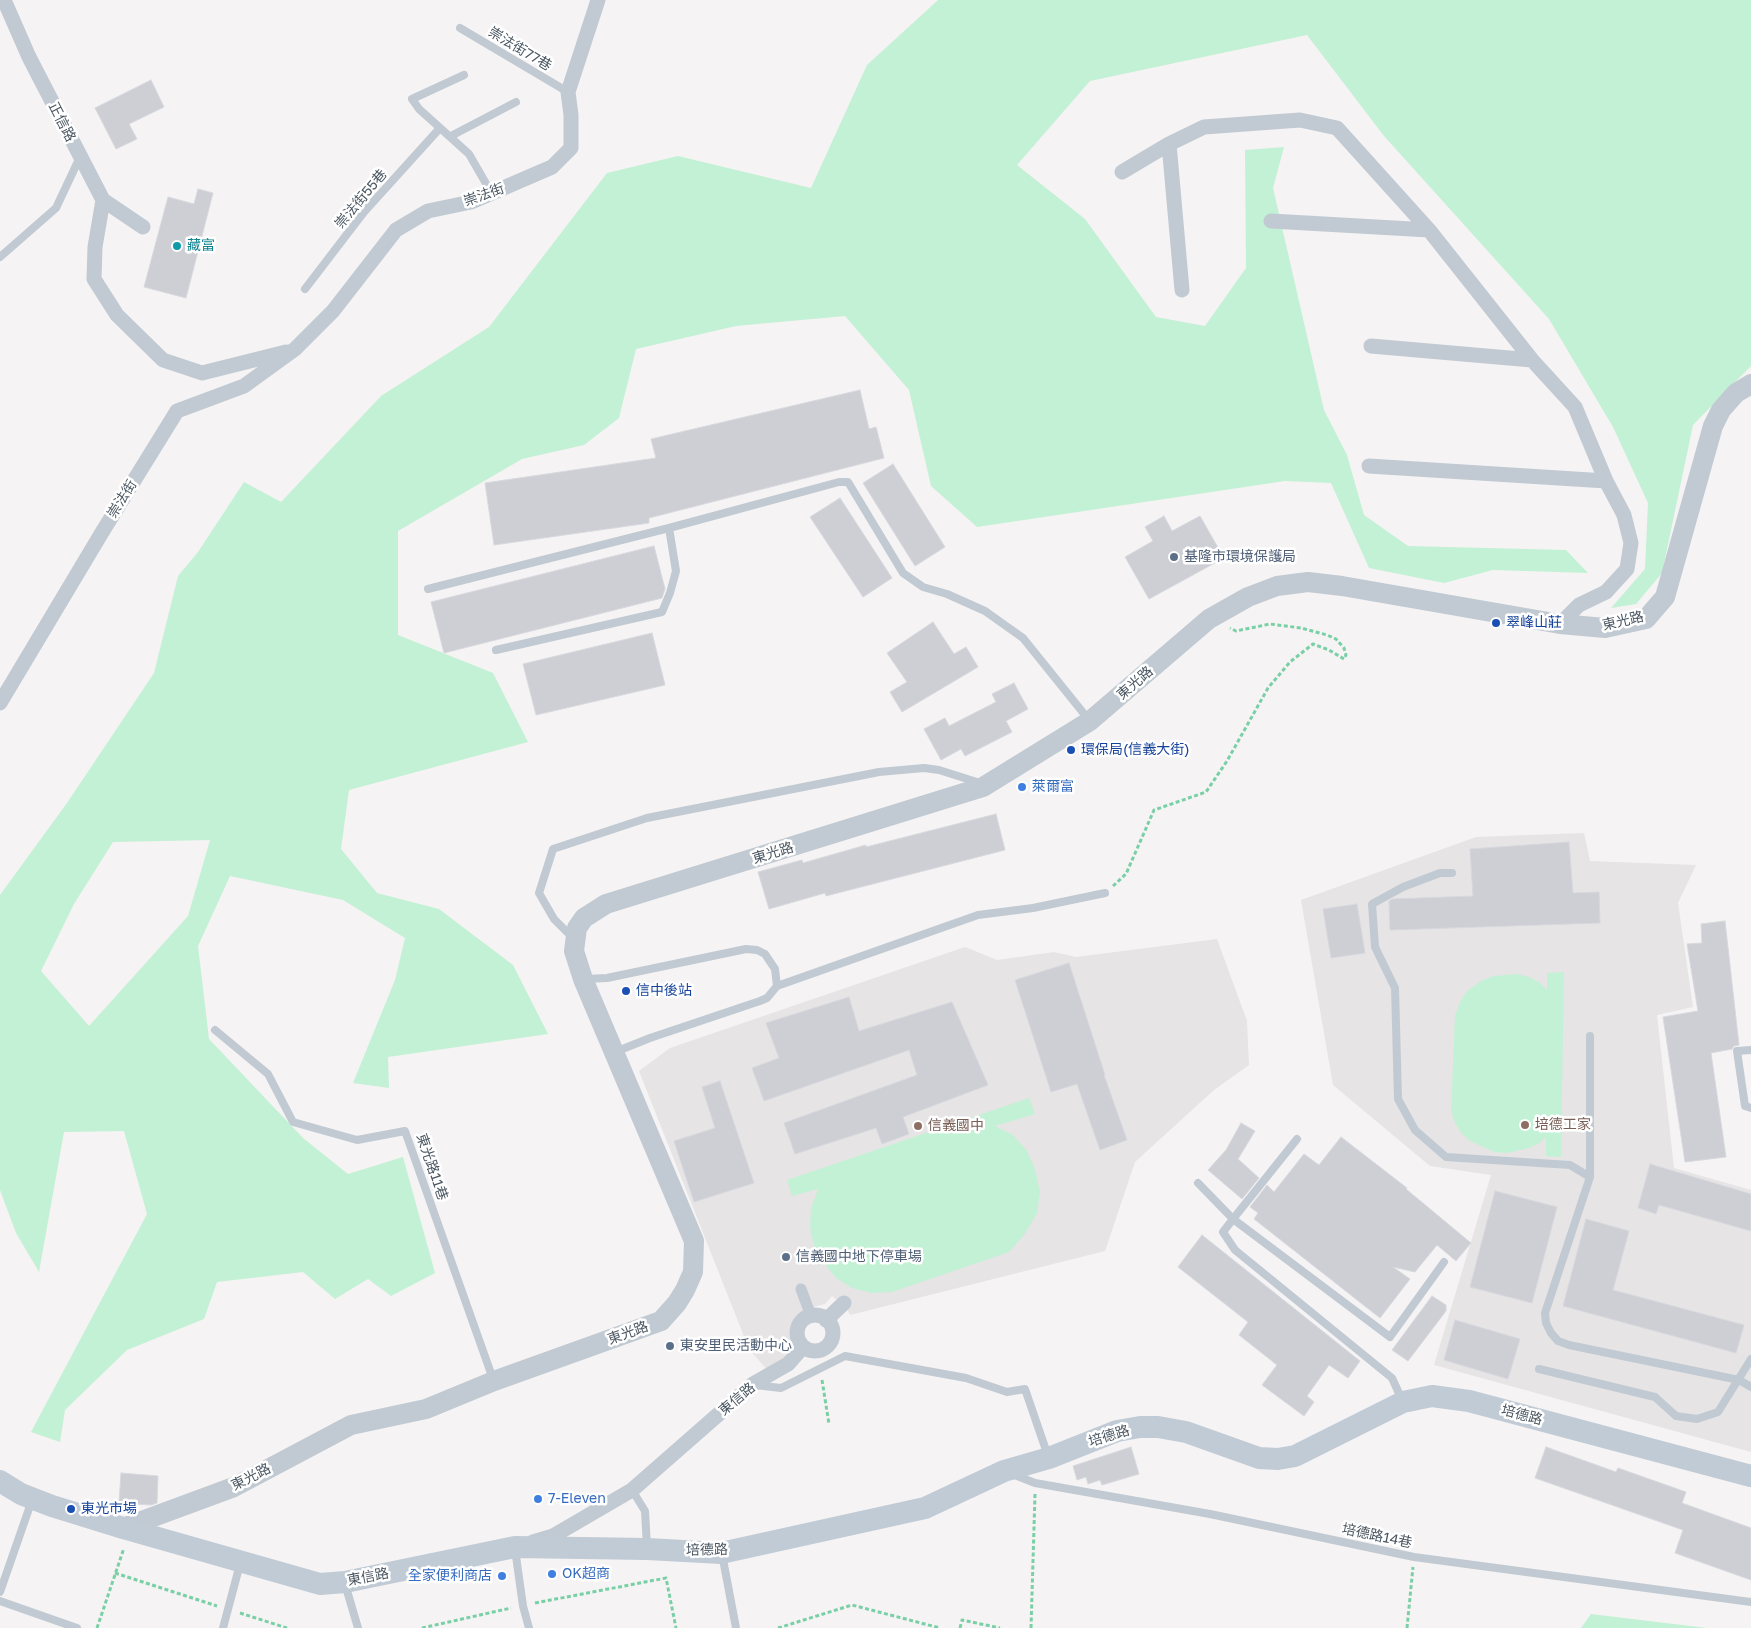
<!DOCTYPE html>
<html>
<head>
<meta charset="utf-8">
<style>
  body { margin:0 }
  canvas { display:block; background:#f5f3f3 }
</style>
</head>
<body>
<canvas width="1751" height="1628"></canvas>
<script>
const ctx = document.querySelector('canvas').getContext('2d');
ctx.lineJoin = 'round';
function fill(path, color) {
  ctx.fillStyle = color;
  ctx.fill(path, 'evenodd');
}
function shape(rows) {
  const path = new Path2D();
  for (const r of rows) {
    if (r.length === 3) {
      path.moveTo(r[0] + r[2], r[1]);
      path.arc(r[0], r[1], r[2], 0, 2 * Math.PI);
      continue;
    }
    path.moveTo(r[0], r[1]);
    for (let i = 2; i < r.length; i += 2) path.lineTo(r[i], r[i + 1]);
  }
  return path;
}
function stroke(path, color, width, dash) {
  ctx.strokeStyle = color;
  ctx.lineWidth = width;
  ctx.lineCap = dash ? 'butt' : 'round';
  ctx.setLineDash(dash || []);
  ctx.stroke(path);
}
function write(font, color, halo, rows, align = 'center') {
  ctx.font = font + ' "Golos Text","Noto Sans TC",sans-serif';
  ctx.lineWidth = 5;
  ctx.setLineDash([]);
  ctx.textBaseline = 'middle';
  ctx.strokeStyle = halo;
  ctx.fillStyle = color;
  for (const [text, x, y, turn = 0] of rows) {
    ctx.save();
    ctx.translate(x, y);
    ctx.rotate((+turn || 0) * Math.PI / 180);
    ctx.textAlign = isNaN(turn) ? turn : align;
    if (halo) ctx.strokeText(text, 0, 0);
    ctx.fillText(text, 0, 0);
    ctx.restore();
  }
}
const education = shape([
  [1584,833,1590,861,1696,865,1678,903,1693,1007,1657,1015,1674,1168,1751,1190,1751,1452,1434,1365,1491,1175,1430,1166,1333,1085,1301,900,1476,837],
  [1217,939,1247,1021,1249,1065,1214,1090,1135,1162,1105,1251,850,1315,847,1309,832,1296,825,1304,806,1309,795,1317,788,1347,783,1360,769,1372,749,1349,639,1071,670,1048,965,947,997,960,1054,952,1076,957]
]);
const green = shape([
  [938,0,1751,0,1751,366,1693,425,1662,573,1636,604,1611,608,1645,569,1648,503,1613,427,1549,319,1384,136,1307,35,1090,81,1017,165,1085,219,1156,317,1205,326,1246,268,1245,150,1284,147,1273,188,1324,410,1347,455,1364,515,1408,546,1566,550,1588,573,1493,570,1444,583,1369,568,1331,483,1285,481,977,527,931,486,909,390,845,316,736,326,636,349,619,418,584,445,522,459,398,531,398,635,493,673,528,742,349,790,341,849,377,893,439,909,513,965,548,1034,388,1057,389,1088,353,1083,395,980,405,938,343,900,230,876,198,946,209,1039,303,1138,348,1174,403,1157,435,1273,391,1296,368,1279,335,1299,303,1272,217,1282,204,1319,127,1350,65,1410,60,1442,31,1432,147,1214,124,1131,64,1132,39,1272,16,1233,0,1190,0,895,67,803,154,673,178,576,198,552,244,482,281,502,381,396,489,327,607,173,678,156,811,188,867,65],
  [210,840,188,916,89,1026,41,971,74,904,113,842],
  [1564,972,1561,1157,1546,1156,1546,1136,1541,1142,1529,1148,1507,1153,1494,1152,1470,1141,1461,1133,1455,1123,1451,1110,1455,1016,1460,1002,1467,991,1483,980,1494,976,1517,974,1529,977,1540,983,1547,990,1547,973],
  [1029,1098,1035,1114,995,1126,1013,1135,1027,1151,1035,1169,1040,1192,1037,1213,1024,1235,1009,1252,892,1292,871,1293,852,1288,836,1278,820,1258,814,1247,810,1227,811,1209,818,1189,792,1196,787,1180],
  [1591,1614,1707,1628,1581,1628]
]);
const building = shape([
  [151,80,164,107,129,124,137,139,116,149,95,108,151,80],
  [198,189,213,193,186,298,144,287,168,197,194,204,198,189],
  [860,390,869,429,876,427,884,458,649,518,649,523,494,545,485,483,656,458,651,439,860,390],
  [893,464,945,547,915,566,863,483,893,464],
  [840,498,892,578,863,597,810,517,840,498],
  [1164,516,1172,531,1200,516,1224,558,1149,599,1125,557,1153,541,1145,527,1164,516],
  [654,546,665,589,662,598,444,653,431,602,654,546],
  [933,622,954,654,966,647,978,667,902,712,890,692,907,682,887,653,933,622],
  [652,633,665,685,536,715,523,664,652,633],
  [1014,683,1028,709,1006,721,1012,732,965,756,961,749,941,760,924,729,945,718,949,726,996,702,992,694,1014,683],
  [996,814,1005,850,826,896,825,893,769,909,758,872,802,860,803,863,866,845,866,847,996,814],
  [1569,842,1573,893,1599,892,1600,923,1390,930,1389,901,1392,899,1473,896,1470,849,1569,842],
  [1357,904,1365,953,1331,958,1323,909,1357,904],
  [1725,921,1739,1045,1734,1046,1732,1049,1711,1053,1726,1157,1685,1162,1663,1017,1698,1011,1687,944,1702,943,1701,924,1725,921],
  [1069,963,1105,1075,1104,1075,1127,1140,1100,1150,1077,1084,1051,1092,1015,980,1069,963],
  [849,997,859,1031,952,1002,988,1085,903,1117,909,1134,882,1144,876,1128,795,1154,784,1123,917,1075,909,1050,764,1101,752,1068,779,1058,766,1023,849,997],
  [720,1081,754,1183,694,1202,674,1141,715,1128,702,1087,720,1081],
  [1241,1123,1255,1131,1238,1159,1259,1178,1242,1199,1208,1170,1226,1150,1241,1123],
  [1341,1137,1407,1188,1406,1189,1471,1243,1456,1261,1437,1245,1415,1272,1393,1267,1410,1279,1380,1318,1254,1219,1258,1213,1250,1207,1267,1185,1274,1192,1304,1154,1319,1165,1341,1137],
  [1650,1164,1751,1194,1751,1231,1659,1205,1656,1214,1638,1208,1650,1164],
  [1495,1191,1557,1207,1532,1303,1470,1287,1495,1191],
  [1586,1219,1629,1231,1613,1290,1744,1325,1736,1353,1563,1306,1586,1219],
  [1202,1235,1360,1361,1348,1378,1329,1365,1307,1396,1314,1402,1304,1416,1262,1385,1277,1365,1239,1335,1248,1322,1178,1267,1202,1235],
  [1432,1296,1446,1305,1446,1311,1408,1361,1392,1350,1432,1296],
  [1455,1320,1520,1339,1508,1379,1444,1360,1455,1320],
  [1131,1447,1139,1474,1102,1485,1100,1480,1088,1484,1086,1477,1077,1480,1073,1466,1131,1447],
  [1546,1447,1616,1472,1618,1468,1686,1492,1682,1503,1751,1528,1751,1580,1675,1553,1683,1530,1535,1478,1546,1447],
  [121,1473,158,1476,157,1503,151,1505,119,1503,121,1473]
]);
const path = shape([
  [1113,886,1126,874,1154,810,1206,792,1227,761,1268,688,1290,662,1313,644,1329,650,1344,659,1346,655,1344,648,1336,639,1327,635,1301,628,1270,624,1236,631,1230,628],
  [822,1380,829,1424],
  [115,1573,217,1606],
  [535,1603,666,1578,676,1628],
  [240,1613,287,1628],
  [97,1628,124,1548],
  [422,1628,511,1608],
  [778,1628,852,1605,940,1628],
  [960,1628,962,1620,1000,1628],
  [1031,1628,1035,1494],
  [1407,1628,1413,1567]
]);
const service = shape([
  [460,28,568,92],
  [464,75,412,99,419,109,469,154,492,194],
  [451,136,516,102],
  [0,257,56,208,80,157],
  [305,289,364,212,440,128],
  [428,589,669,528,839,482,848,482,903,573,923,587,947,594,985,611,1023,638,1089,720],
  [496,650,662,612,670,593,676,571,669,528],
  [1452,873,1440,873,1403,887,1372,904,1375,947,1395,988,1398,1099,1415,1130,1446,1157,1570,1165,1590,1177],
  [573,938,554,919,539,893,553,849,647,818,879,772,924,768,939,770,980,783],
  [585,979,607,978,746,949,757,950,765,954,775,969,777,986,767,998,760,1001,650,1038,615,1052],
  [777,986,978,915,1033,908,1105,893],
  [215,1030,268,1074,293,1122,357,1140,405,1131,493,1379],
  [1590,1036,1590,1177,1545,1313,1546,1323,1551,1333,1558,1341,1569,1345,1739,1380,1751,1387],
  [1751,1050,1737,1051,1745,1106,1751,1108],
  [1198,1183,1233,1219,1297,1139],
  [1539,1369,1655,1397,1676,1416,1697,1419,1718,1412,1751,1359],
  [755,1385,781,1388,845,1356,966,1378,1007,1392,1025,1389,1048,1456],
  [1402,1400,1392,1378,1235,1250,1223,1232,1233,1219,1390,1337,1444,1262],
  [1012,1474,1035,1483,1210,1514,1414,1557,1751,1602],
  [632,1490,645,1511,647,1547],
  [515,1549,523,1606,529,1628],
  [722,1554,736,1628],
  [345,1584,358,1628],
  [0,1592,32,1500],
  [0,1601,77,1628],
  [223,1628,240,1564]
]);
const pedestrian = shape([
  [801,1289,811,1316]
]);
const minor = shape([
  [4,0,29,57,103,200,143,227],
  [1169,144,1182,290],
  [1122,172,1169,144,1204,127,1300,120,1337,128,1429,230,1532,360,1575,407,1606,481,1624,515,1631,543,1627,569,1606,592,1579,605,1560,624],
  [103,200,95,247,94,279,117,315,163,360,202,373,286,352],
  [1271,221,1429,230],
  [1371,346,1532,360],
  [1369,466,1606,481],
  [0,703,101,534,177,411,244,386,295,349,333,311,396,230,428,211,471,202,552,167,571,148,571,115,568,92,598,0],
  [815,1333,18],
  [826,1320,844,1303],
  [533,1542,553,1536,632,1490,753,1384,788,1364,803,1347]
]);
const tertiary = shape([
  [123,1528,234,1487,351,1425,426,1409,494,1381,661,1321,677,1303,685,1290,693,1272,694,1241,583,979,574,951,577,928,584,918,606,904,983,787,1090,721,1209,619,1248,597,1277,586,1308,582,1342,586,1560,624,1605,628,1646,619,1665,597,1713,426,1721,410,1736,393,1751,384]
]);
const secondary = shape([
  [0,1481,21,1494,52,1506,123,1528,320,1584,345,1582,515,1547,647,1549,721,1553,925,1508,1004,1471,1049,1458,1117,1431,1140,1427,1158,1427,1186,1432,1259,1458,1278,1459,1295,1456,1403,1402,1432,1396,1469,1401,1751,1476]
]);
const markers = [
  [177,246,5,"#0f9aa8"],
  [1174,557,5,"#5c6f8a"],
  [1496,623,5,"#1a4fb4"],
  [1071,750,5,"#1a4fb4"],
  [1022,787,5,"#3f7fe0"],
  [626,991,5,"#1a4fb4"],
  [1525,1125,5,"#8d6e63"],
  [918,1126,5,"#8d6e63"],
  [786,1257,5,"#5c6f8a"],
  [670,1346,5,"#5c6f8a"],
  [538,1499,5,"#3f7fe0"],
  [71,1509,5,"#1a4fb4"],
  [552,1574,5,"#3f7fe0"],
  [502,1576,5,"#3f7fe0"]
];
const streetNames = [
  ["崇法街77巷",520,49,31],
  ["正信路",62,122,63],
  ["崇法街",484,195,-20],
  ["崇法街55巷",361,199,-50],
  ["崇法街",122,499,-58],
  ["東光路",1623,621,-13],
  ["東光路",1135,683,-41],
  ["東光路",773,853,-17],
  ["東光路11巷",432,1167,71],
  ["東光路",628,1333,-20],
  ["東信路",737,1399,-40],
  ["培德路",1522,1415,15],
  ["培德路",1109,1436,-17],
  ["東光路",251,1477,-27],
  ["培德路14巷",1377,1536,12],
  ["培德路",707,1550,-1],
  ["東信路",368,1577,-11]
];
const cultureNames = [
  ["藏富",187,246]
];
const serviceNames = [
  ["基隆市環境保護局",1184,557],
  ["信義國中地下停車場",796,1257],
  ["東安里民活動中心",680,1346]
];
const transitNames = [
  ["翠峰山莊",1506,623],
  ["環保局(信義大街)",1081,750],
  ["信中後站",636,991],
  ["東光市場",81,1509]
];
const shopNames = [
  ["萊爾富",1032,787],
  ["7-Eleven",548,1499],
  ["OK超商",562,1574],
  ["全家便利商店",492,1576,"right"]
];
const educationNames = [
  ["培德工家",1535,1125],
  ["信義國中",928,1126]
];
fill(education, '#e6e4e5');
fill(green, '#c3f1d5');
fill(building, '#cdcfd5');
stroke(building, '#d7d9de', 1);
stroke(path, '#7ad0a6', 3, [4, 2.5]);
stroke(service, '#c1cad2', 8);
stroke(pedestrian, '#c1cad2', 11);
stroke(minor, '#c1cad2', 15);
stroke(tertiary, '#c1cad2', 20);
stroke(secondary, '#c1cbd6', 22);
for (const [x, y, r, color] of markers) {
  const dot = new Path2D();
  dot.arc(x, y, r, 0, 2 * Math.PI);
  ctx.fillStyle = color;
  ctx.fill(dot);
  stroke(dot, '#fff', 2);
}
write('14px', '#4a5661', '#fff', streetNames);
write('14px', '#0d838f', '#fff', cultureNames, 'left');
write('14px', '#4e5e75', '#fff', serviceNames, 'left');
write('14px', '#164399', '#fff', transitNames, 'left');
write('14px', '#366cbe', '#fff', shopNames, 'left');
write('14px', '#785e54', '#fff', educationNames, 'left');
</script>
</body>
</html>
